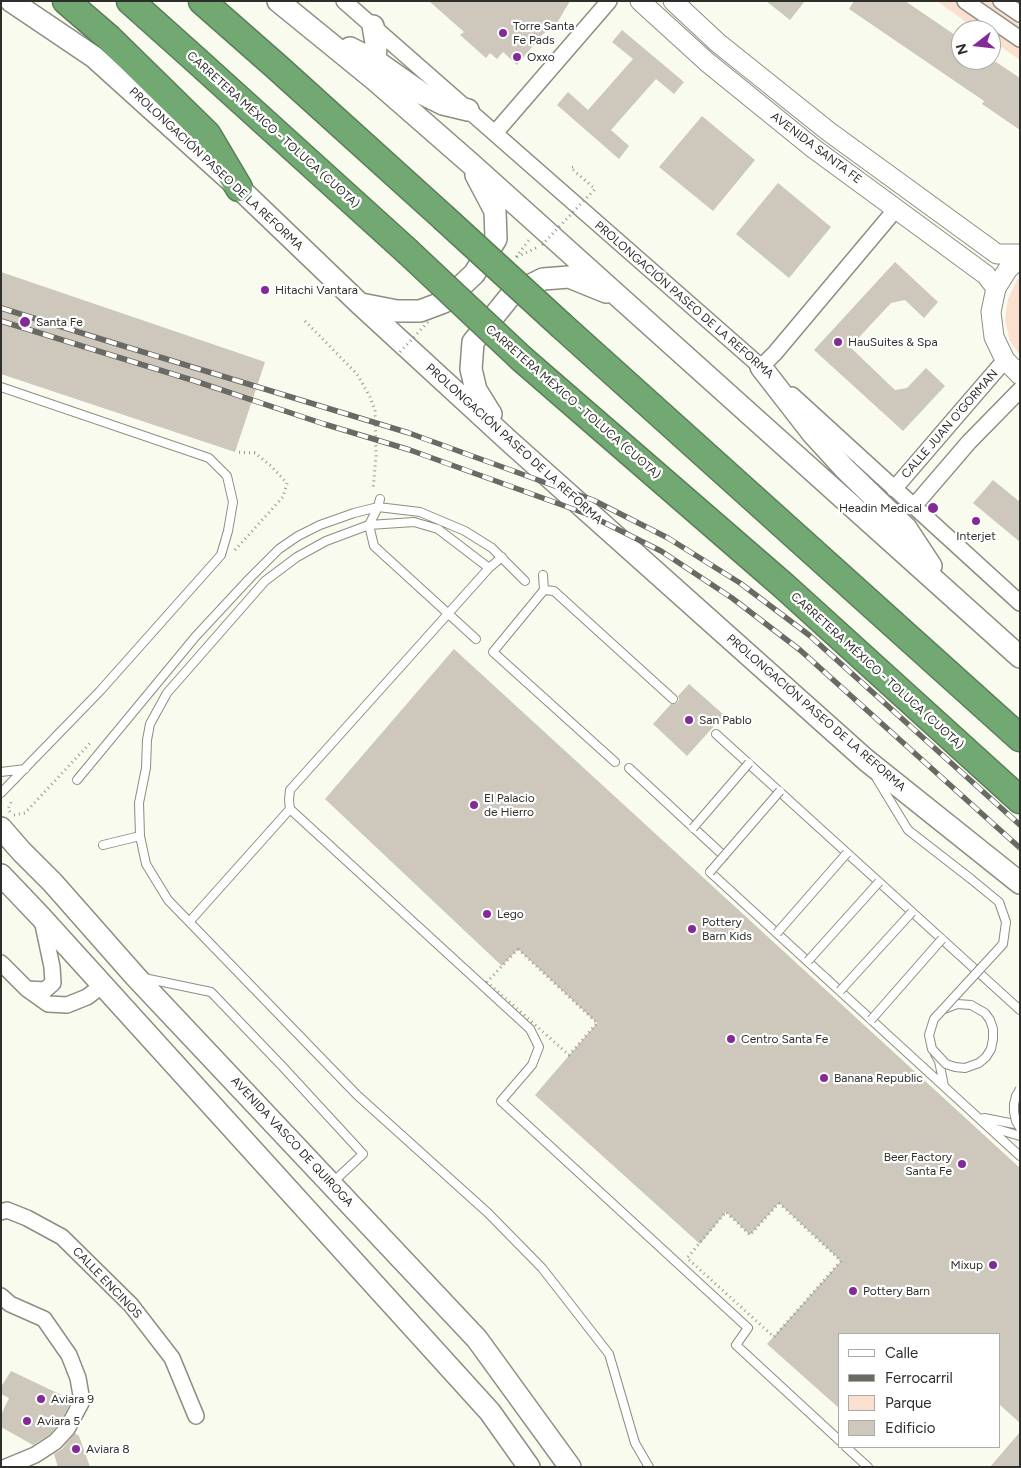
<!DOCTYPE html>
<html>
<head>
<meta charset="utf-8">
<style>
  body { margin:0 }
  #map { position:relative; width:1021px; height:1468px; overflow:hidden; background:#f9fbee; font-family:Figtree,sans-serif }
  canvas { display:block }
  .frame { position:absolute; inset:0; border:2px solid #2e2f2a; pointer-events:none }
  .legend { position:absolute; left:838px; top:1333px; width:162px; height:115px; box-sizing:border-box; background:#fff; border:1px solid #abacaa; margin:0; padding:6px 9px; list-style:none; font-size:15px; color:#2e2f2a }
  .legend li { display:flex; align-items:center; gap:10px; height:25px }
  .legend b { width:25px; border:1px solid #abacaa }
  .north { position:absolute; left:951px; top:20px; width:50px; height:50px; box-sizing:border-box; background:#fff; border:1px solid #abacaa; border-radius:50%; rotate:254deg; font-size:14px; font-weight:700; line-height:20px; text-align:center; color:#2e2f2a }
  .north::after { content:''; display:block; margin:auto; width:18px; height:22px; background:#842a96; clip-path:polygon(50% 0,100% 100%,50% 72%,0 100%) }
</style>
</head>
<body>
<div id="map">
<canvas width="1021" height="1468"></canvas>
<div class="frame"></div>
<ul class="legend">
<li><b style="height:6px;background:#fff"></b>Calle</li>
<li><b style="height:6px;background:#696a63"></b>Ferrocarril</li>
<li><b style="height:14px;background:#fbdfcf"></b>Parque</li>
<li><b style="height:14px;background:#cec7bc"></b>Edificio</li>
</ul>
<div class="north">N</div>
</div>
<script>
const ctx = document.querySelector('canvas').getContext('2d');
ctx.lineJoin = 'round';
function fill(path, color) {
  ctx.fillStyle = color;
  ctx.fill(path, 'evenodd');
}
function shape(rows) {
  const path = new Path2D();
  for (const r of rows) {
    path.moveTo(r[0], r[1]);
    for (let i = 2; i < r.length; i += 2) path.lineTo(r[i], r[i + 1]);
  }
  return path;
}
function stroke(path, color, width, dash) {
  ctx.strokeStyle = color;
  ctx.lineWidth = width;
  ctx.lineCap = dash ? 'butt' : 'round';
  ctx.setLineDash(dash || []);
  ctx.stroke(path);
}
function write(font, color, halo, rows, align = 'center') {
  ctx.font = font + ' Figtree,sans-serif';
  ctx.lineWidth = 4.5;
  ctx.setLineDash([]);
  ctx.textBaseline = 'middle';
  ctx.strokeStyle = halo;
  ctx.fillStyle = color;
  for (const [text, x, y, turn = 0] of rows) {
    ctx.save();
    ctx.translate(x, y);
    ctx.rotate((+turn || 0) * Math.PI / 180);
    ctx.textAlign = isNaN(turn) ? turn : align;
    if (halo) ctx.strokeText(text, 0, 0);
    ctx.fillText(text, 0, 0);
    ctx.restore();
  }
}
const green = shape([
  [937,1,1020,1,1020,60,991,40,991,30,977,30],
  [1020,277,1020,355,1010,341,1005,320,1008,299,1017,280]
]);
const building = shape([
  [429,1,570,1,557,23,542,35,517,65,503,52,497,59,490,53,486,58,460,35,464,32],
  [766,1,805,1,790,20],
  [854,1,905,1,961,39,961,60,993,60,1020,78,1020,130,982,104,984,101,849,9],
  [622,30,684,82,674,94,656,79,611,130,629,146,619,159,557,105,568,92,588,110,633,59,612,42],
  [702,116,755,160,713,211,659,167],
  [778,183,831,227,789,278,736,234],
  [895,262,938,302,924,318,905,300,891,303,850,347,895,390,907,388,926,368,945,386,903,431,814,350],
  [1,272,265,362,235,452,1,374],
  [993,480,1020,502,1020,542,973,503],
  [454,649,1020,1168,1020,1423,1000,1405,1000,1334,840,1334,840,1409,767,1344,841,1261,779,1203,750,1235,726,1212,700,1244,535,1095,597,1023,518,949,502,966,325,799],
  [689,684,724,715,687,756,653,724,671,704,677,703,679,700,678,696],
  [11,1371,72,1400,59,1424,49,1435,33,1445,1,1427,1,1415,9,1398,1,1394,1,1387],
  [1020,1432,1020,1467,990,1467],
  [75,1433,79,1436,90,1467,58,1467,54,1454,62,1449]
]);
const path = shape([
  [573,167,571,168,595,189],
  [516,257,529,240],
  [517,257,538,247],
  [305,321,357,374,370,397,375,410,376,456,373,490],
  [235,550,283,497,287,483,271,466,255,453,235,452],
  [10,812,8,809,12,800],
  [14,815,25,813,92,741],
  [518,949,597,1023,569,1055,487,982,518,949],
  [779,1203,841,1261,774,1337,687,1258,726,1212,750,1235,779,1203]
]);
const service = shape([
  [1,387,209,458,227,476,233,502,228,531,221,555,100,691,1,793],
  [380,499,378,507,369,525,374,546,476,639],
  [502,557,489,568,290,790,289,800,290,809,530,1029,539,1047,532,1065,501,1101,748,1328,736,1345,840,1441],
  [489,568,438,529,414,522,369,525,326,541,297,557,265,581,167,693,150,724,147,740,146,768,139,803,140,836,146,864,168,900,357,1095,488,1213,542,1268,609,1354,635,1443,649,1467],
  [543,575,544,590],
  [716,734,1020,1010],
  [615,762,493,652,544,590,554,591,673,699],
  [629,768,724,856],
  [1,772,25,769],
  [877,779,908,830,971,879],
  [77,780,196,636,250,578,279,549,298,536,320,525,354,513,378,507,420,512,465,531,492,548,525,581],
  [103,845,140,836],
  [710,872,1020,1156],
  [190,921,290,809],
  [144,978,211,992,282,1066,363,1154,331,1184],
  [944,1009,957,1004,971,1005],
  [935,1054,939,1061,944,1086],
  [984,1118,1020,1125],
  [990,1127,1020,1136],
  [846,1447,868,1467]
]);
const minor = shape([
  [344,1,768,373],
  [965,1,1020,39],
  [1001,1,1020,14],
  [495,133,609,1],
  [761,367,775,353,896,209],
  [792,395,1020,603],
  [894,489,1005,360],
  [914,506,969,442,1020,390],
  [1,963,27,989,48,1004,67,1005,87,997,103,985],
  [27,989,45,990,53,983,52,967,42,920],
  [1,1212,7,1210,27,1218,62,1237,131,1305,172,1358,196,1416],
  [1,1296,10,1304,44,1319,69,1355,78,1378,82,1401,67,1429,55,1442,35,1455,6,1467]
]);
const tertiary = shape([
  [640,1,707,62,813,148,986,275,996,288],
  [673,1,718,43,828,131,997,254,1020,254],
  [1020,258,1008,269,996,288,991,312,994,337,1005,360,1020,375]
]);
const secondary = shape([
  [11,1,94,57,239,188,360,304,509,441,866,760,1020,883],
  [278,1,375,80,470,163,1020,657],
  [373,26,376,43,375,72],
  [350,48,376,61,423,94,443,104,468,110],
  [361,304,397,311,420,311,444,302,474,274,496,239,495,211,476,175],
  [761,367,813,434,845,469,906,528,931,566],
  [491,414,476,390,471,369,473,342,511,295,543,279,569,277,606,292],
  [1,828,21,851,53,883,135,976,477,1339,570,1467],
  [1,875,41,917,490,1412,529,1467]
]);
const motorway = shape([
  [66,1,109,38,207,134,239,188],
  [130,1,196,60,407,251],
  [202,1,277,67,443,217],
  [562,326,1020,738],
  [522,359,784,586,1020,800]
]);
const rail = shape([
  [1,308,130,348,409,433,593,500,668,538,740,583,809,635,1020,825],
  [1,321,195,381,324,424,410,450,587,514,661,551,732,598,800,650,1020,848]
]);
const pathBridge = shape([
  [542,245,595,189],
  [400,352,429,321]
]);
const serviceBridge = shape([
  [693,828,749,763],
  [710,872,780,791],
  [971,879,999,902,1006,922,1003,944,934,1019,929,1035,932,1049,946,1064,955,1067,965,1068,979,1063,986,1057,991,1049,993,1039,993,1029,990,1020,985,1013,971,1005],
  [777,933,847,853],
  [808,961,879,882],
  [840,991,912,912],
  [871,1020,942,939],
  [1020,1089,1016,1096,1014,1104,1014,1112,1016,1121,1020,1128]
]);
const motorwayBridge = shape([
  [443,217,562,326],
  [407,251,522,359]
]);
const markers = [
  [503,33,5,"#842a96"],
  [517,57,5,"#842a96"],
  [265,290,5,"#842a96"],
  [25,322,6,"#842a96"],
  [838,342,5,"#842a96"],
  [933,508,6,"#842a96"],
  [976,521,5,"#842a96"],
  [689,720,5,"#842a96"],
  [474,805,5,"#842a96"],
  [487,914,5,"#842a96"],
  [692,929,5,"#842a96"],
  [731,1039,5,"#842a96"],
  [824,1078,5,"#842a96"],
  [962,1164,5,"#842a96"],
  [993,1265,5,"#842a96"],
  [853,1291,5,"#842a96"],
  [41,1399,5,"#842a96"],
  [27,1421,5,"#842a96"],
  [76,1449,5,"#842a96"]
];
const poiNames = [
  ["Torre Santa",513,26],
  ["Fe Pads",513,40],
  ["Oxxo",527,57],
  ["Hitachi Vantara",275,290],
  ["Santa Fe",36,322],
  ["HauSuites & Spa",848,342],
  ["Headin Medical",922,508,"right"],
  ["Interjet",976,536,"center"],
  ["San Pablo",699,720],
  ["El Palacio",484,798],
  ["de Hierro",484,812],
  ["Lego",497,914],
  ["Pottery",702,922],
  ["Barn Kids",702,936],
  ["Centro Santa Fe",741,1039],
  ["Banana Republic",834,1078],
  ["Beer Factory",952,1157,"right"],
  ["Santa Fe",952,1171,"right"],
  ["Mixup",983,1265,"right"],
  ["Pottery Barn",863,1291],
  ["Aviara 9",51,1399],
  ["Aviara 5",37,1421],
  ["Aviara 8",86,1449]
];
const streetNames = [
  ["CARRETERA MÉXICO - TOLUCA (CUOTA)",273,130,42],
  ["AVENIDA SANTA FE",816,148,37],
  ["PROLONGACIÓN PASEO DE LA REFORMA",216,169,43],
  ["PROLONGACIÓN PASEO DE LA REFORMA",684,300,41],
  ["CARRETERA MÉXICO - TOLUCA (CUOTA)",573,402,41],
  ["CALLE JUAN O'GORMAN",950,424,-49],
  ["PROLONGACIÓN PASEO DE LA REFORMA",514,444,42],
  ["CARRETERA MÉXICO - TOLUCA (CUOTA)",877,671,42],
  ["PROLONGACIÓN PASEO DE LA REFORMA",816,713,41],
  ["AVENIDA VASCO DE QUIROGA",292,1142,47],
  ["CALLE ENCINOS",107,1283,46]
];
fill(green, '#fbdfcf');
fill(building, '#cec7bc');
stroke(service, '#8c8e82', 10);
stroke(minor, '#8c8e82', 18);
stroke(tertiary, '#8c8e82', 21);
stroke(secondary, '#8c8e82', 24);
stroke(motorway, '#5a7e58', 29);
stroke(path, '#95978e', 3, [1, 4]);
stroke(service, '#fff', 8);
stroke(minor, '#fff', 15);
stroke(tertiary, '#fff', 19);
stroke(secondary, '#fff', 21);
stroke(motorway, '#72a871', 26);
stroke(rail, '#696a63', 5.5);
stroke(rail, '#fff', 4, [11]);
stroke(serviceBridge, '#8c8e82', 10, []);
stroke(motorwayBridge, '#5a7e58', 29, []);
stroke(pathBridge, '#95978e', 3, [1, 4]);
stroke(serviceBridge, '#fff', 8);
stroke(motorwayBridge, '#72a871', 26);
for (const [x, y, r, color] of markers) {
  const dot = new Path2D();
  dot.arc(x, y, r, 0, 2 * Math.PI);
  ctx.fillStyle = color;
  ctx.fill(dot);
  stroke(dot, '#fff', 2);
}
write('12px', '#2e2f2a', '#fff', poiNames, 'left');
write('12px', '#2e2f2a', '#fff', streetNames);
</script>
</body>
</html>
